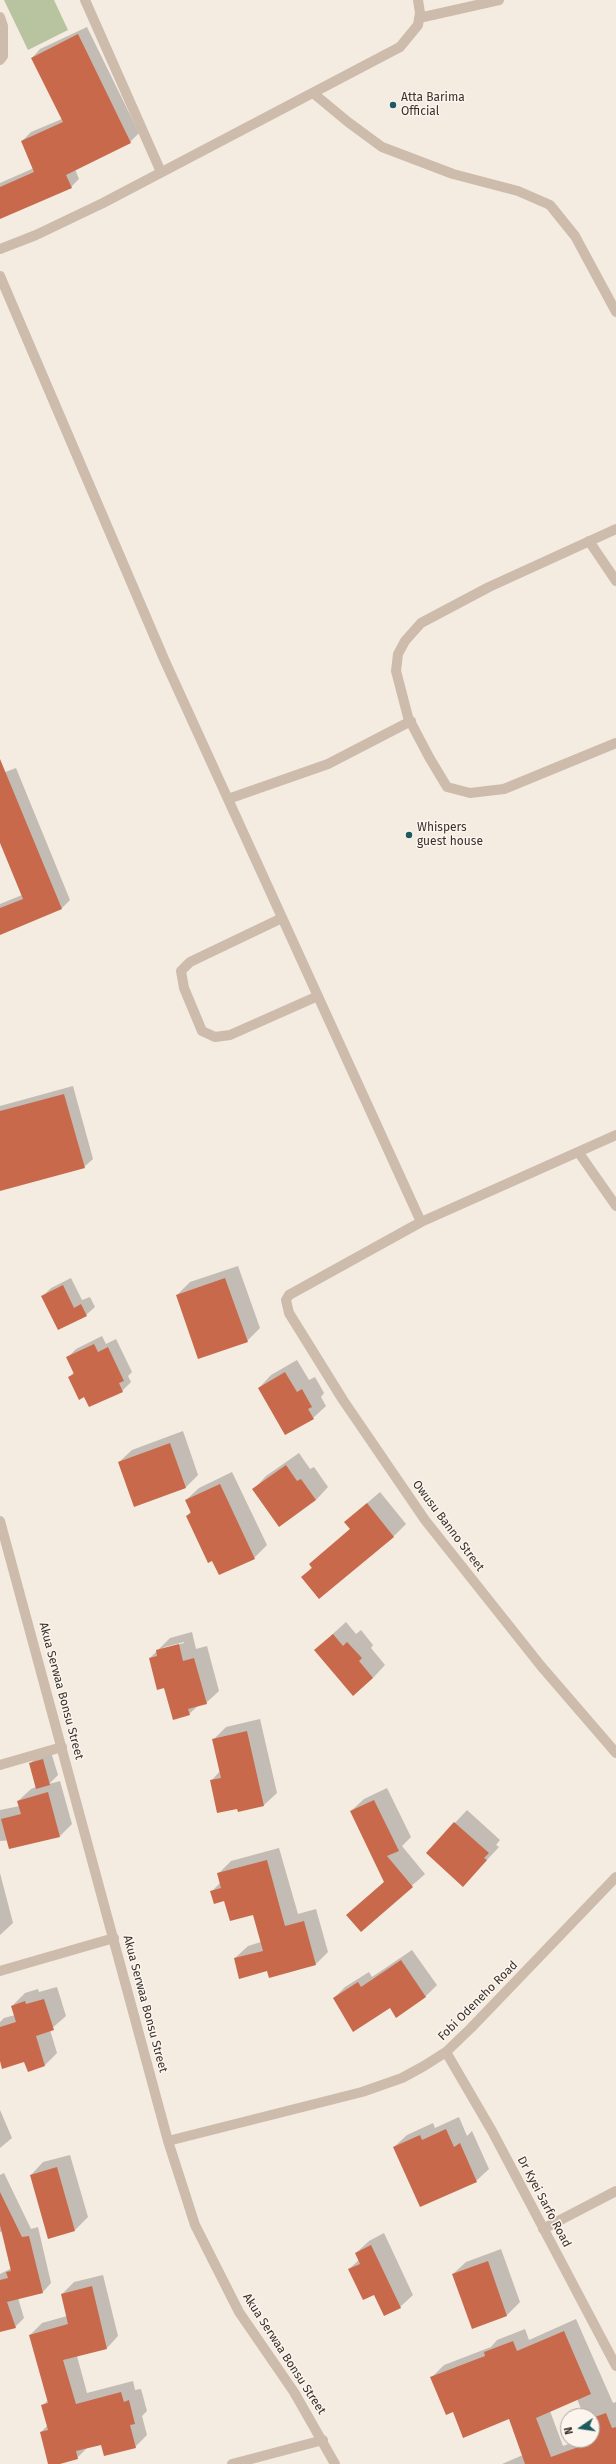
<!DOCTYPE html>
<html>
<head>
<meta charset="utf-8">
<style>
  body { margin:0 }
  #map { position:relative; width:616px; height:2464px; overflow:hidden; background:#f4ebe1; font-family:"Fira Sans",sans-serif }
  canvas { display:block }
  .north { position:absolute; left:560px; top:2408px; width:40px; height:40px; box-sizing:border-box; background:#fbf5ee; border:1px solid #aea6a0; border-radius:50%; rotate:257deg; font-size:11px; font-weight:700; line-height:16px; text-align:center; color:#3b302b }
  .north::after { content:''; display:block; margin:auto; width:14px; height:18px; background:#1f5a5e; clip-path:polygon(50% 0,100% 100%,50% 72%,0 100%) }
</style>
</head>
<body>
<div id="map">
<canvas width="616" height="2464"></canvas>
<div class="north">N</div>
</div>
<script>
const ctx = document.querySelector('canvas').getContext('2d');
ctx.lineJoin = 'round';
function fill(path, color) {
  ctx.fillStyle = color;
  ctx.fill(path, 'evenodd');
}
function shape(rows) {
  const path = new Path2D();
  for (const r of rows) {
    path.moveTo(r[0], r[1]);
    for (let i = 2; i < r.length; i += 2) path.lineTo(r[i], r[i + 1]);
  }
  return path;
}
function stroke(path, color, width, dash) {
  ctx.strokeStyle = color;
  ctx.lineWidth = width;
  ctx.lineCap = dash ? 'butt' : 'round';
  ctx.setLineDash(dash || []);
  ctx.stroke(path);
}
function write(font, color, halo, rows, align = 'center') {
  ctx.font = font + ' "Fira Sans",sans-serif';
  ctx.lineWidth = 3;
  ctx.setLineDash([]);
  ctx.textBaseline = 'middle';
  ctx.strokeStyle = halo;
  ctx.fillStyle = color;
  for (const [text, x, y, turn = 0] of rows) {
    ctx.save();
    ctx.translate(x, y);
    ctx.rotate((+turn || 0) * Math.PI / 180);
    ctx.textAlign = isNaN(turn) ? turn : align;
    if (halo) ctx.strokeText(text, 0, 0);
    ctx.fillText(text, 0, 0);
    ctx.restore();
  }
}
const green = shape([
  [4,0,54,0,68,30,28,50]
]);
const shadow = shape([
  [87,27,139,133,130,142,75,169,79,179,71,187,0,218,0,183,34,168,22,141,31,132,62,119,32,58,40,49],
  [16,768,70,900,61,909,0,934,0,904,22,895,0,840,0,774],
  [73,1086,93,1159,84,1167,0,1190,0,1106],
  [238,1266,260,1328,247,1341,177,1295,190,1282],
  [71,1278,82,1300,90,1297,95,1307,86,1315,43,1296,51,1288],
  [102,1336,106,1344,116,1339,132,1372,128,1376,131,1382,122,1391,85,1396,69,1377,74,1372,68,1357,76,1349],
  [297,1360,309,1380,315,1377,324,1393,321,1397,326,1406,313,1418,259,1388,271,1375],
  [183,1431,198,1475,186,1487,135,1506,119,1462,132,1450],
  [299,1453,310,1469,314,1467,328,1487,316,1500,254,1489,266,1476],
  [232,1472,267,1545,254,1558,187,1516,191,1511,186,1500,199,1488],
  [380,1492,406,1524,393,1537,303,1577,312,1567,310,1564,351,1528,345,1522],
  [346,1622,356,1634,361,1630,373,1645,371,1648,385,1665,373,1678,315,1650],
  [192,1632,196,1649,207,1646,219,1691,206,1703,199,1705,189,1714,150,1658,170,1638],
  [184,1642,184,1643,162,1649,165,1647],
  [260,1719,277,1793,264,1805,239,1811,211,1781,220,1771,213,1740,226,1727],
  [51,1752,58,1775,49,1784,60,1781,72,1824,60,1836,0,1841,0,1810,20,1806,18,1801,31,1789,36,1787,30,1764,38,1755],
  [387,1788,411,1837,402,1846,425,1874,361,1931,348,1915,385,1881,351,1811,364,1799],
  [467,1810,500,1840,496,1845,499,1847,475,1873,427,1853],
  [279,1848,298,1914,316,1909,328,1952,315,1965,268,1970,235,1958,248,1946,261,1942,254,1913,211,1892,221,1882,218,1874,231,1861],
  [0,1873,13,1923,0,1935],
  [412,1950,437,1985,426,1996,396,2016,390,2007,334,1998,345,1987,369,1972,372,1977],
  [57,1987,66,2016,50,2030,57,2053,45,2065,28,2070,25,2061,0,2058,0,2022,4,2018,15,2015,12,2006,25,1993,38,1989,39,1992],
  [0,2110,12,2138,0,2148],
  [459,2117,467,2136,472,2131,489,2169,476,2181,394,2147,407,2135,433,2123,435,2128],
  [70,2155,88,2217,75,2230,48,2237,31,2175,43,2162],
  [4,2173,31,2229,38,2227,51,2283,42,2293,18,2298,24,2318,15,2327,0,2331,0,2274,12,2268,3,2231,0,2232,0,2175],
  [384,2233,413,2295,400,2307,375,2293,349,2269,359,2260,356,2253,369,2241],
  [501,2249,520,2302,507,2315,472,2327,453,2274,466,2262],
  [103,2275,118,2336,107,2348,77,2356,87,2393,133,2381,135,2390,141,2389,147,2411,142,2416,147,2435,135,2447,102,2444,88,2447,77,2458,49,2464,41,2432,48,2425,42,2406,48,2400,30,2335,42,2323,67,2316,62,2294,74,2282],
  [576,2319,613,2403,616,2402,616,2464,502,2464,523,2455,510,2417,453,2411,432,2377,444,2365,491,2347,497,2340,525,2329,529,2340],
  [577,2399,584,2416,592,2416,592,2440,579,2440,563,2446,550,2411]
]);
const building = shape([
  [78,34,131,143,66,175,72,188,0,219,0,187,34,172,21,141,63,122,31,58],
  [0,759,62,909,0,935,0,908,23,899,0,843],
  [64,1094,85,1168,0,1191,0,1111],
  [225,1278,248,1342,198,1359,176,1295],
  [63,1285,74,1308,81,1304,87,1316,58,1330,41,1296],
  [94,1344,98,1352,108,1347,124,1381,119,1383,123,1392,89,1407,84,1397,79,1400,68,1377,74,1374,66,1357],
  [285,1372,297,1392,302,1389,312,1407,308,1409,314,1419,285,1435,258,1388],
  [170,1443,186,1488,134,1507,118,1462],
  [286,1465,297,1481,301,1479,316,1500,279,1527,252,1489],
  [220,1484,255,1559,219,1575,212,1561,208,1563,186,1516,191,1513,185,1500],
  [367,1503,394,1537,319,1599,301,1577,312,1568,309,1564,350,1529,344,1522],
  [333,1634,343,1646,347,1642,362,1658,359,1661,373,1678,353,1696,314,1650],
  [179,1644,183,1661,194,1658,207,1704,188,1709,190,1715,173,1720,164,1688,157,1690,149,1658,157,1656,156,1650],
  [247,1731,264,1806,238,1812,237,1809,217,1813,210,1780,221,1778,212,1739],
  [43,1759,50,1785,36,1789,29,1763],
  [48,1792,60,1837,9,1849,1,1819,21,1814,17,1801],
  [374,1800,399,1851,387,1856,413,1887,361,1932,346,1915,384,1882,350,1811],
  [454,1822,489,1853,484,1858,487,1860,463,1887,426,1853],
  [267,1860,285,1926,304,1921,316,1965,269,1978,267,1971,239,1979,234,1958,263,1951,253,1915,230,1921,224,1901,214,1904,210,1891,221,1888,217,1873],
  [401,1960,426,1997,396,2018,390,2008,353,2032,333,1998,358,1982,361,1987],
  [44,1999,54,2030,36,2036,45,2066,28,2072,24,2062,2,2069,0,2061,0,2027,16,2022,11,2006,25,2001,26,2004],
  [446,2129,454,2147,460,2143,477,2182,420,2207,393,2147,420,2135,422,2140],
  [57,2167,75,2231,48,2239,30,2175],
  [0,2192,22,2237,29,2236,43,2293,7,2302,16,2328,0,2332,0,2280,8,2278,6,2272,11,2271,0,2225],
  [371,2245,401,2308,384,2316,374,2295,363,2300,348,2269,360,2264,355,2253],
  [488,2261,507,2316,472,2329,452,2274],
  [92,2286,107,2349,63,2360,76,2404,121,2392,124,2402,129,2400,135,2424,130,2425,136,2448,104,2456,101,2445,76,2451,78,2459,60,2464,48,2464,40,2432,48,2430,41,2405,48,2403,29,2335,68,2324,61,2294],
  [564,2331,591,2394,536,2418,551,2457,581,2446,579,2440,592,2440,592,2418,606,2413,612,2428,616,2427,616,2464,525,2464,509,2419,463,2438,453,2412,446,2415,430,2377,485,2356,484,2352,513,2341,517,2351]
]);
const minor = shape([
  [85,0,161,172],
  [0,17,3,26,3,56,0,60],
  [419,18,499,0],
  [313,93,348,122,382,147,453,174,518,191,550,205,575,236,616,312],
  [0,249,36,235,103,203,400,47,418,25,420,13,418,0],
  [0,276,164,659,421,1222],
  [616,529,489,587,421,623,405,641,398,654,396,671,408,717,429,757,447,787,470,793,504,789,616,743],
  [589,541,616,581],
  [228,799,328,764,411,721],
  [282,918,190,962,181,971,184,988,202,1031,215,1037,230,1035,318,996],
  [616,1135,421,1222,289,1295,286,1300,289,1313,343,1400,425,1520,541,1666,616,1753],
  [579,1153,616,1206],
  [0,1521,168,2141,195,2225,239,2312,294,2392,335,2464],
  [0,1765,62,1747],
  [0,1971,114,1938],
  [446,2052,492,2131,616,2366],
  [168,2141,362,2092,402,2078,424,2066,446,2052,471,2028,616,1877],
  [543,2229,616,2191],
  [232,2464,323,2440]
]);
const markers = [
  [393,105,4,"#1f5a5e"],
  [409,835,4,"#1f5a5e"]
];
const poiNames = [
  ["Atta Barima",401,98],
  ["Official",401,112],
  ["Whispers",417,828],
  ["guest house",417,842]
];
const streetNames = [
  ["Owusu Banno Street",448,1526,53],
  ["Akua Serwaa Bonsu Street",61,1691,75],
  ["Fobi Odeneho Road",478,2001,-45],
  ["Akua Serwaa Bonsu Street",145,2004,75],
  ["Dr Kyei Sarfo Road",544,2202,62],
  ["Akua Serwaa Bonsu Street",284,2354,57]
];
fill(green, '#b8c4a0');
fill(shadow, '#0003');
fill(building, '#c8694b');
stroke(minor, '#cdbbac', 10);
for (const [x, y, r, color] of markers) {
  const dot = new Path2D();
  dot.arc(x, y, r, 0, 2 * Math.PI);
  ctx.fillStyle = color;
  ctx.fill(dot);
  stroke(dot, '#fbf5ee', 1.5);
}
write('12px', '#3b302b', '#fbf5ee', poiNames, 'left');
write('12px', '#3b302b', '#fbf5ee', streetNames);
</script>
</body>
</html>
